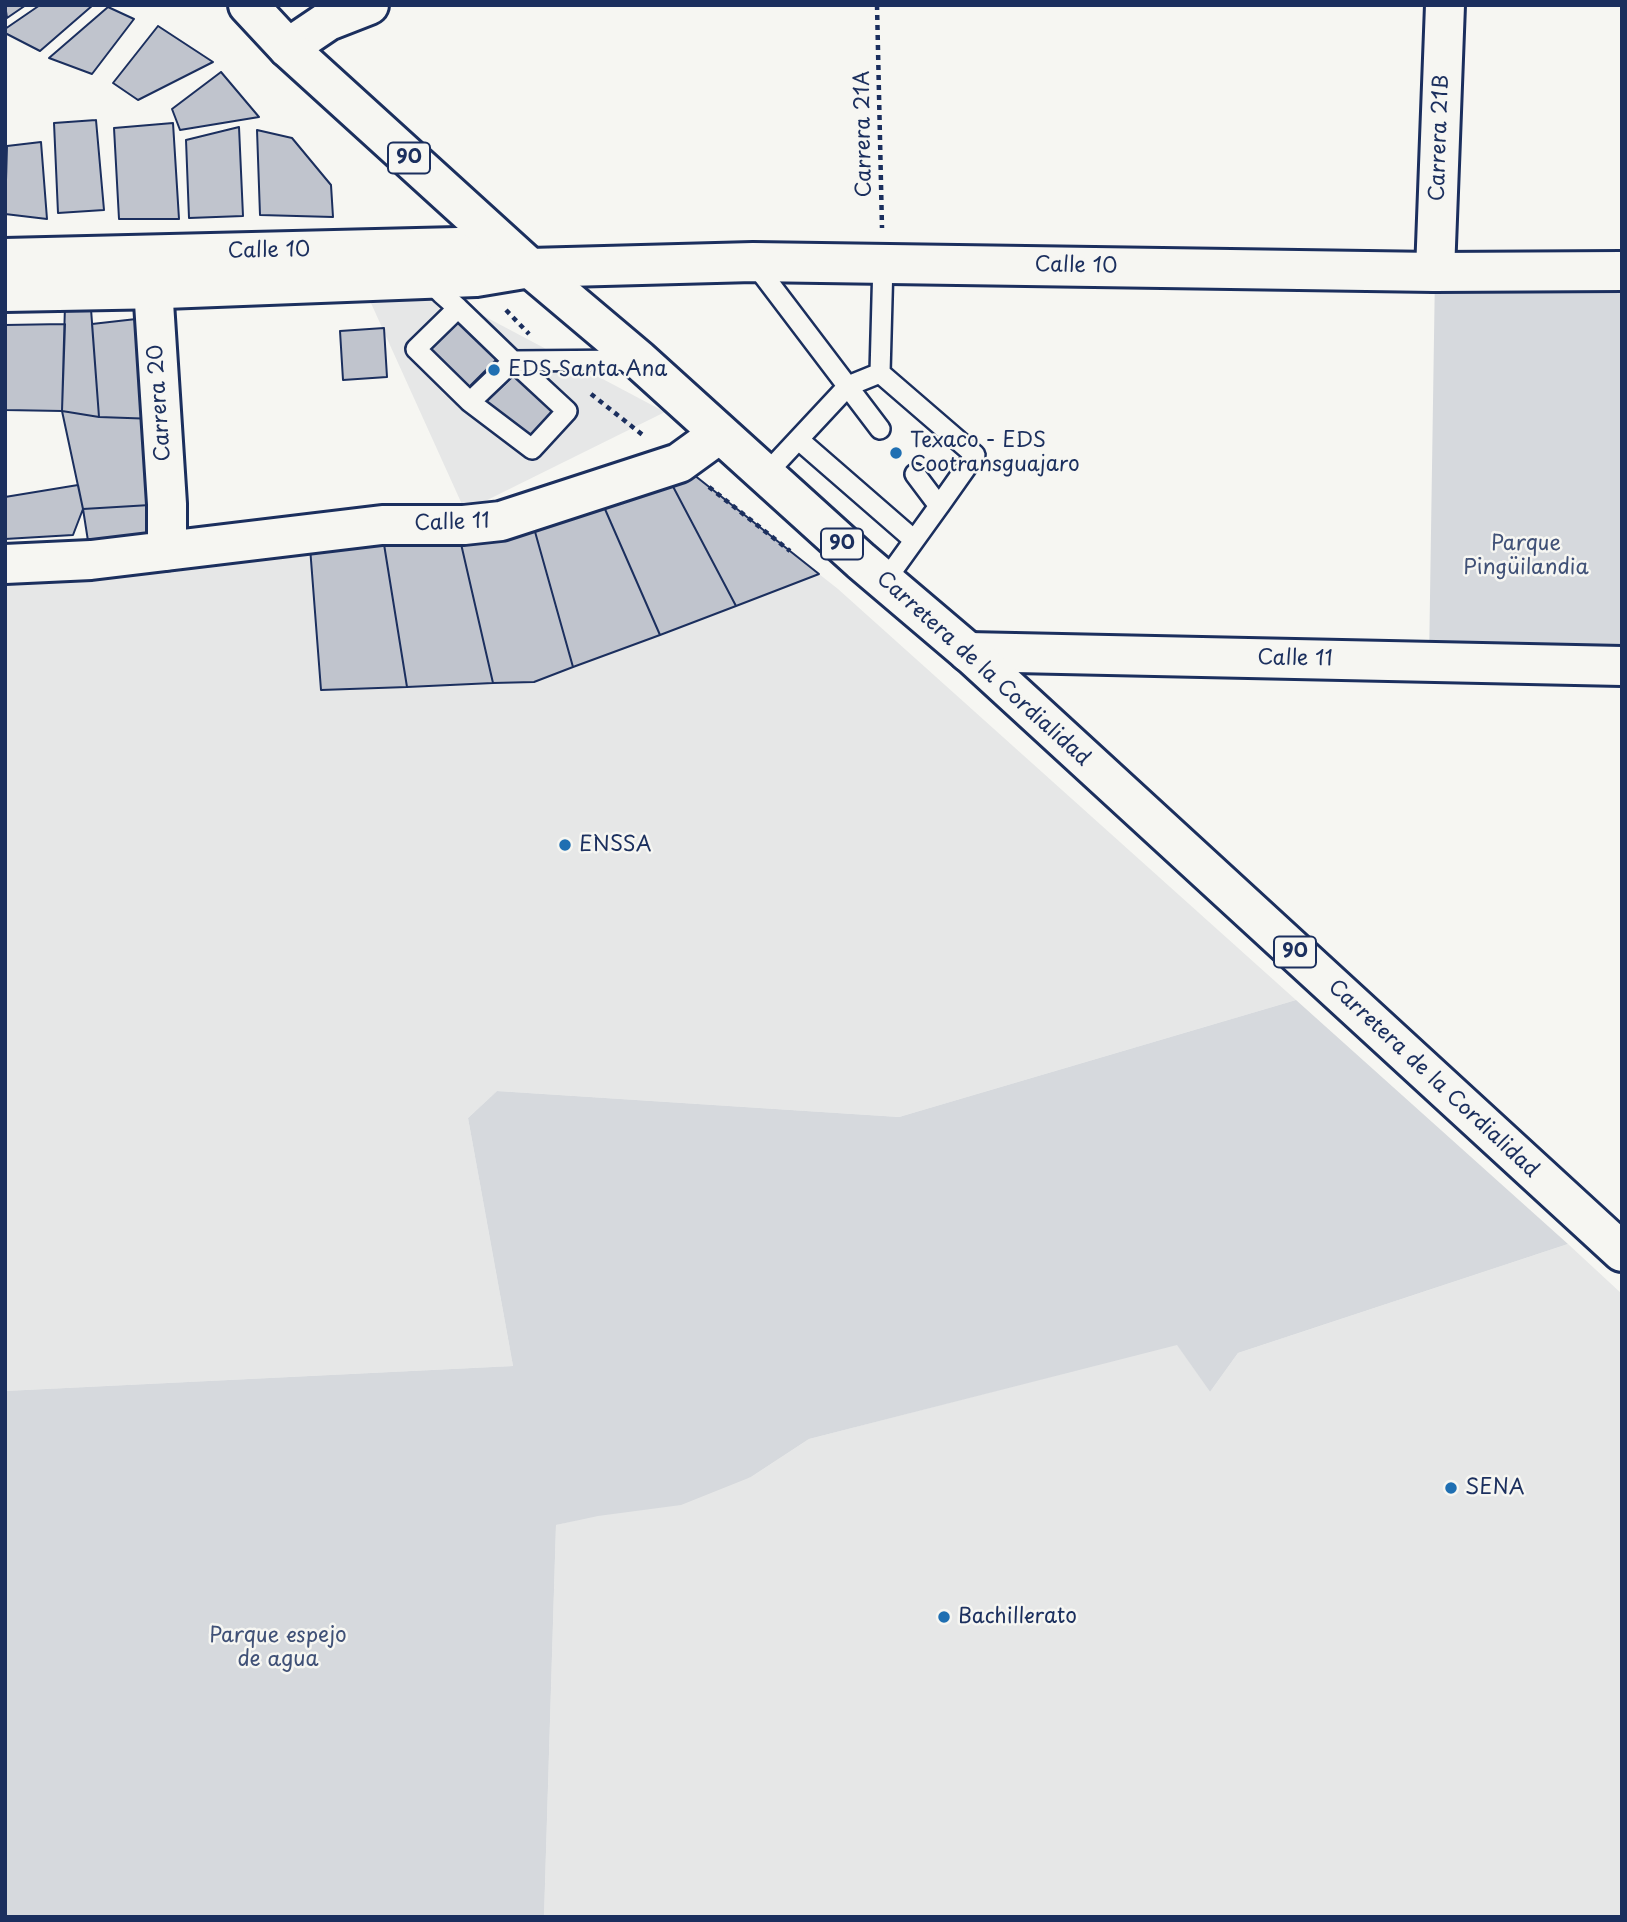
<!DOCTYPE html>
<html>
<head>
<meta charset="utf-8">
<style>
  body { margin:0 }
  #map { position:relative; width:1627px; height:1922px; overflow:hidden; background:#f6f6f2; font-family:"Playpen Sans",sans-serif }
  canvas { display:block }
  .frame { position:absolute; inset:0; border:7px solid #1b2f5e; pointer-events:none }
</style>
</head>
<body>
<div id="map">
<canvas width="1627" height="1922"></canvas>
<div class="frame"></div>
</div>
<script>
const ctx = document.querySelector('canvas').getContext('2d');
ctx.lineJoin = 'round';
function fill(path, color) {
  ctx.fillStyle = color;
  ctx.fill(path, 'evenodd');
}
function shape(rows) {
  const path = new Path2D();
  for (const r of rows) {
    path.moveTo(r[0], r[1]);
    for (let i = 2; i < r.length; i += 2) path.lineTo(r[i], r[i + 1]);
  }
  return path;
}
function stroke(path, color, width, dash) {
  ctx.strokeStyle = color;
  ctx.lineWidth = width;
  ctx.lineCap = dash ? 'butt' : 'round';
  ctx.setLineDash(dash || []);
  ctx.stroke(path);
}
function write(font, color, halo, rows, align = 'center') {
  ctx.font = font + ' "Playpen Sans",sans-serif';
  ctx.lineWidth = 5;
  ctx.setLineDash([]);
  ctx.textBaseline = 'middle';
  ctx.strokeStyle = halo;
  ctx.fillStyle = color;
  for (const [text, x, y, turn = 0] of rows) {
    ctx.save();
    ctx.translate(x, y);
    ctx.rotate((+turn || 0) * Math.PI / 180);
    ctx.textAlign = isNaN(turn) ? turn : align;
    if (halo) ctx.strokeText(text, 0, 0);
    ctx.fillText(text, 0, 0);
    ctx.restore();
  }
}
const built = shape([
  [414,279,665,412,465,511,361,281],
  [310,547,321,690,534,682,819,574,838,589,1296,1000,899,1117,497,1091,468,1118,513,1366,5,1391,5,579],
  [1568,1244,1622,1294,1622,1917,544,1917,556,1525,751,1477,809,1439,1177,1344,1210,1392,1238,1353]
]);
const green = shape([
  [1622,271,1622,666,1429,662,1435,272],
  [1296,1000,1568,1244,1238,1353,1210,1392,1177,1345,809,1439,751,1477,681,1505,598,1516,556,1525,544,1917,5,1917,5,1391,513,1366,468,1118,497,1091,899,1117]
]);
const building = shape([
  [5,5,26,5,7,18,5,5],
  [40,5,93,5,40,51,5,33,5,29,40,5],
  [108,7,134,19,92,74,49,58,108,7],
  [158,26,213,62,138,100,113,83,158,26],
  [221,72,259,117,180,130,172,109,221,72],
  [96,120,104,210,58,213,54,123,96,120],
  [173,123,179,219,119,219,114,128,173,123],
  [239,127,243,216,189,218,186,140,239,127],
  [257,130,292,138,331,185,333,217,260,215,257,130],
  [41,142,47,219,5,214,7,146,41,142],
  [65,305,91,309,99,417,62,411,65,305],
  [458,316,501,355,468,388,424,347,458,316],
  [145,318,156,419,99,417,92,324,145,318],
  [65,324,62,411,5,410,5,325,65,324],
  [384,328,387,377,343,380,340,331,384,328],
  [518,371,561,411,530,445,486,402,518,371],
  [62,411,99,417,156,419,167,504,83,509,62,411],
  [684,467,819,574,736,606,668,477,684,467],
  [668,477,736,606,660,635,601,500,668,477],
  [78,485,83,509,73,535,5,539,5,497,78,485],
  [601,500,660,635,573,667,532,521,601,500],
  [167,504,167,551,91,560,83,509,167,504],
  [532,521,573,667,534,682,493,683,459,535,532,521],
  [459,535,493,683,407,687,383,538,459,535],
  [383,538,407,687,321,690,310,547,383,538]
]);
const path = shape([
  [877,5,882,228],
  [506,310,529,334],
  [591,394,644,436],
  [709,487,790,551]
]);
const lane = shape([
  [883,262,880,373,975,455,939,506],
  [754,263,880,429],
  [427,279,442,294,458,308,513,361,567,411,532,449,470,402,513,361,636,360],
  [458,308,416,349,470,402],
  [799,440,914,540],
  [765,475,848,386,880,373],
  [885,581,939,506,915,474]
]);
const street = shape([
  [288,48,328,21,369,5],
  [151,256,167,504,167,551],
  [1435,272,1445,5],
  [5,564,91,560,382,525,464,525,501,521,679,463,719,434],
  [968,652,1622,666]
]);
const secondary = shape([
  [5,258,458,247,521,265],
  [5,292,165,289,476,277,530,268,753,262,1435,272,1622,271]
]);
const highway = shape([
  [248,5,288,48,530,268,639,360,861,561,974,657,1622,1252]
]);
const markers = [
  [494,370,7,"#1f6fb2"],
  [896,453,7,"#1f6fb2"],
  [565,845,7,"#1f6fb2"],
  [1451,1488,7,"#1f6fb2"],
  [944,1617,7,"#1f6fb2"]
];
const shields = [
  [409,158,42],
  [842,544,42],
  [1295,952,42]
];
const shieldNames = [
  ["90",409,158],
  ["90",842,544],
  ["90",1295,952]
];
const streetNames = [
  ["Carrera 21A",864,134,-91],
  ["Carrera 21B",1440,138,-88],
  ["Calle 10",269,251,-1],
  ["Calle 10",1076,266,1],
  ["Carrera 20",160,403,-94],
  ["Calle 11",452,523,-2],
  ["Calle 11",1295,659,1],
  ["Carretera de la Cordialidad",983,669,42],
  ["Carretera de la Cordialidad",1433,1079,43]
];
const poiNames = [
  ["EDS Santa Ana",508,370],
  ["Texaco - EDS",910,441],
  ["Cootransguajaro",910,465],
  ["ENSSA",579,845],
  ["SENA",1465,1488],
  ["Bachillerato",958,1617]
];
const parkNames = [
  ["Parque",1526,544],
  ["Pingüilandia",1526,568],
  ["Parque espejo",278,1636],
  ["de agua",278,1660]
];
fill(built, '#e6e7e7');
fill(green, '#d6d9dd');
fill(building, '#c0c4cd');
stroke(building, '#1b2f5e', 2);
stroke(lane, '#1b2f5e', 24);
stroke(street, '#1b2f5e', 44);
stroke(secondary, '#1b2f5e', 44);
stroke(highway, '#1b2f5e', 44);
stroke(path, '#1b2f5e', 4.5, [5, 5]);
stroke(lane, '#f6f6f2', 19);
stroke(street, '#f6f6f2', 38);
stroke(secondary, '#f6f6f2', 38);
stroke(highway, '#f6f6f2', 38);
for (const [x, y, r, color] of markers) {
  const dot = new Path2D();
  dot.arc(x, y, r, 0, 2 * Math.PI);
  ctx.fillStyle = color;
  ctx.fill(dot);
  stroke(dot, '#f6f6f2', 2.5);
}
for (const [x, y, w] of shields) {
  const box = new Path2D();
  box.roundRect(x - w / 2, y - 15.5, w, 31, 5);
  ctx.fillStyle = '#f6f6f2';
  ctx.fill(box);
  stroke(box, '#1b2f5e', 2);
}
write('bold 19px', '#1b2f5e', null, shieldNames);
write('21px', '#1b2f5e', '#f6f6f2', streetNames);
write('21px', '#1b2f5e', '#f6f6f2', poiNames, 'left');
write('21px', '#405177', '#f6f6f2', parkNames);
</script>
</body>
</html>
